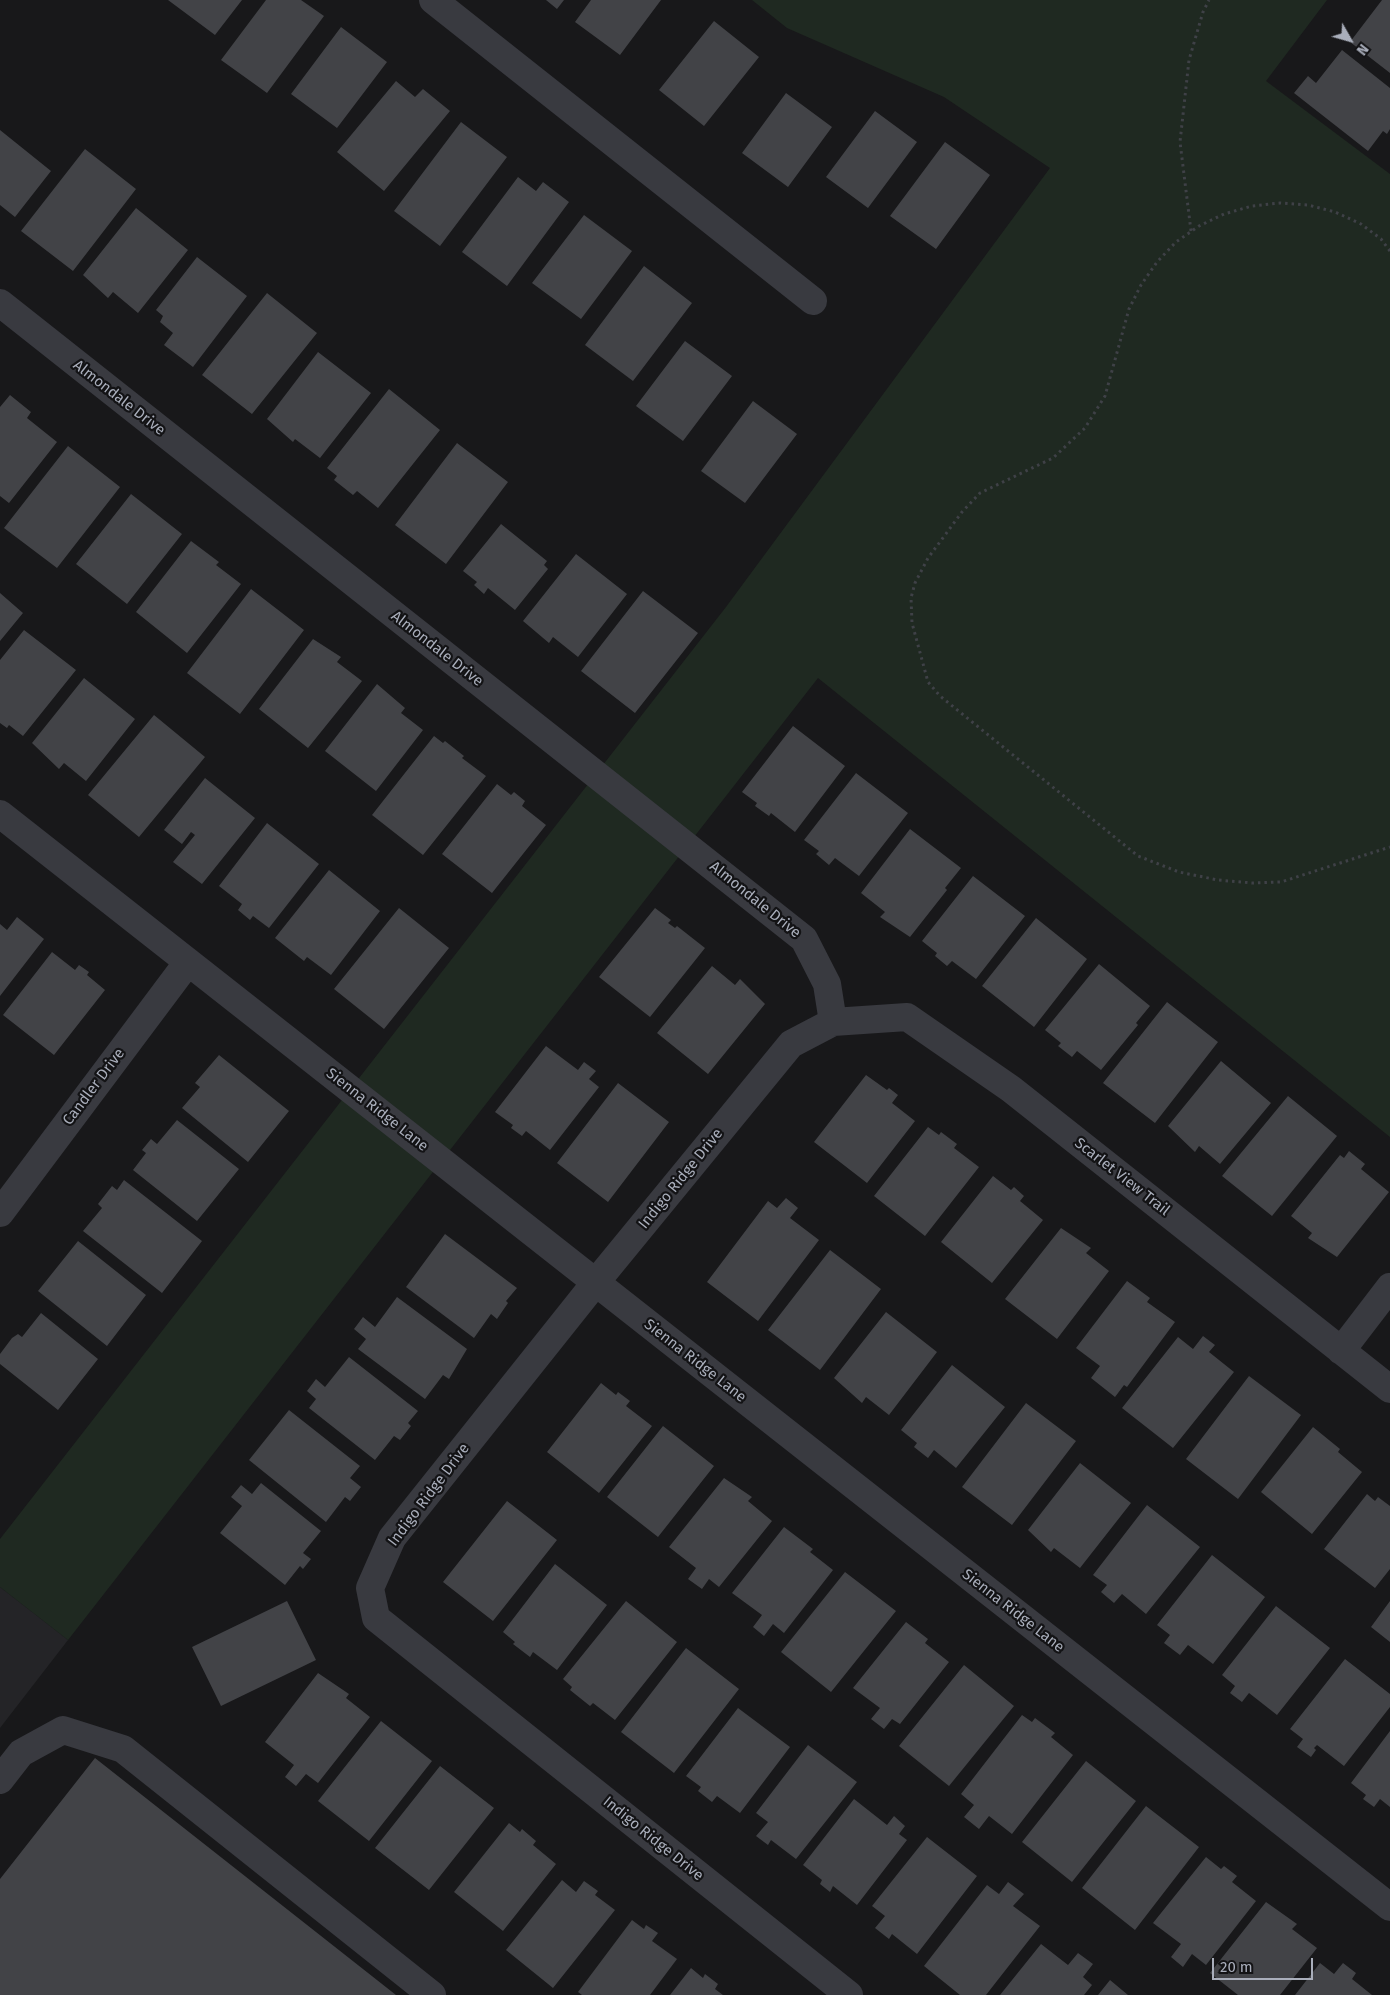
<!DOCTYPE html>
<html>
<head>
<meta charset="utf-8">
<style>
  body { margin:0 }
  #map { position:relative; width:1390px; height:1995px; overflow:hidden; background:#18181a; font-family:"Fira Sans",sans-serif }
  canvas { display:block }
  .north { position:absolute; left:1325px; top:15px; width:50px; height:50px; -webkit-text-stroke:4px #131315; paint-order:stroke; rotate:128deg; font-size:14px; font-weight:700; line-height:20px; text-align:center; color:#a9aebb }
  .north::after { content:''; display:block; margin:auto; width:18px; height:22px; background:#a9aebb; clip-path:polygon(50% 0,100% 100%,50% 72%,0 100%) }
  .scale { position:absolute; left:1212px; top:1958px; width:101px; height:22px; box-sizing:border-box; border:2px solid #a9aebb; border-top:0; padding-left:6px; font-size:15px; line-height:18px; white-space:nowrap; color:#a9aebb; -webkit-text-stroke:4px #131315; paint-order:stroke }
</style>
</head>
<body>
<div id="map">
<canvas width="1390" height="1995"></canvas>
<div class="north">N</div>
<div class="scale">20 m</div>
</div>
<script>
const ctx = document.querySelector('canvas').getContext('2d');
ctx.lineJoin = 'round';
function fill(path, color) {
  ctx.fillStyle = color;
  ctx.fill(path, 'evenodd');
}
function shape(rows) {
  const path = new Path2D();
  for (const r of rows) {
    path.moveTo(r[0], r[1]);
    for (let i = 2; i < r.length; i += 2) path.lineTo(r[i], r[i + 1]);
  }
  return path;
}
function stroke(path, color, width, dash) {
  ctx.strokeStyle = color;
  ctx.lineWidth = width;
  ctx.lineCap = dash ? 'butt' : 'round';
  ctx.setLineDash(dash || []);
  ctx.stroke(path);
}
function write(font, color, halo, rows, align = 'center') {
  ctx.font = font + ' "Fira Sans",sans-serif';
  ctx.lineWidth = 4.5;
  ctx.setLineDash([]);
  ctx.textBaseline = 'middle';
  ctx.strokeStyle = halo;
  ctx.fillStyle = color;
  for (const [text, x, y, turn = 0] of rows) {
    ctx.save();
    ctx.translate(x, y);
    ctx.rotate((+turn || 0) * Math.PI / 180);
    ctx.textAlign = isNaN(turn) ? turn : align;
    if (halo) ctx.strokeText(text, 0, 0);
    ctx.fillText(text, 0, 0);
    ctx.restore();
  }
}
const built = shape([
  [0,1587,68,1640,0,1728]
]);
const green = shape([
  [752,0,1327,0,1266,81,1390,174,1390,1137,818,678,68,1640,0,1587,0,1539,726,607,1050,168,944,97,787,28]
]);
const building = shape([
  [168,0,242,0,215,35],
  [266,0,301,0,324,16,267,93,221,60],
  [546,0,564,0,557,9],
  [591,0,661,0,620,55,575,22],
  [1382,0,1390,0,1390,73,1350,42],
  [714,21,759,57,704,126,659,90],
  [341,27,387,62,337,128,291,94],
  [1342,50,1390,88,1390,129,1387,134,1383,131,1368,151,1294,93,1308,76,1316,83],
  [396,81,415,97,423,89,450,111,384,191,337,152],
  [786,93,832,127,788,187,742,153],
  [875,111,917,142,868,208,826,177],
  [461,122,507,157,440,246,394,211],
  [0,130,51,171,15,217,0,205],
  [945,142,990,175,936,249,890,216],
  [85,149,136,189,73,271,21,231],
  [518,177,536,191,543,182,569,202,507,286,462,252],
  [136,208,188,250,138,313,113,292,108,298,83,275],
  [584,215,632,251,581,319,532,283],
  [197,257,247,296,193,367,164,345,173,333,160,322,163,316,156,310],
  [644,266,692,303,633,381,585,345],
  [267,293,317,333,252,414,202,375],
  [685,341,732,376,683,441,636,406],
  [318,352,371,393,320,458,295,439,293,442,267,419],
  [389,389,440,430,378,508,357,491,353,495,334,480,337,476,327,468],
  [10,395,31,412,27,418,57,442,9,503,0,496,0,407],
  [753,401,797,434,745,503,701,471],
  [457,443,508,482,446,564,395,525],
  [68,446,120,487,57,568,4,528],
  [131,494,182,534,127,604,76,564],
  [501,524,547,561,544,565,548,569,515,610,488,588,484,594,474,585,477,582,463,571],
  [191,541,219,562,216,565,241,584,187,653,136,612],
  [576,554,627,594,578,657,553,637,549,643,523,621],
  [251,589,304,630,240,714,187,673],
  [643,591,698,633,635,713,581,671],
  [0,593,23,613,0,641],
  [24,630,76,670,23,736,9,725,7,728,0,723,0,660],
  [313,639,341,657,337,662,362,681,308,748,259,709],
  [84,678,135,719,86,781,64,763,59,769,32,743],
  [377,684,405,708,401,713,423,730,376,791,325,751],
  [154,715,205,757,139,837,88,795],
  [793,726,845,766,795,832,771,813,769,816,755,806,757,803,742,792],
  [434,736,443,743,445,741,464,756,462,758,486,776,423,855,372,815],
  [856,773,908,813,859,876,835,858,829,865,816,854,819,851,804,840],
  [205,778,255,818,202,884,173,862,195,835,191,832,182,844,164,830],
  [497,784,511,795,514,792,525,801,522,806,546,825,492,893,442,854],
  [267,823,319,864,269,928,253,916,250,920,238,910,242,904,219,886],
  [910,829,961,868,945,888,947,890,910,937,880,917,885,912,861,893],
  [329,870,380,911,331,975,307,957,304,961,275,938],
  [973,876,1025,916,976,979,952,961,947,966,935,956,937,953,922,941],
  [399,908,449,948,384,1029,334,989],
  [655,908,671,920,668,923,675,928,677,926,705,948,650,1017,599,977],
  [17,917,44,939,0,996,0,924,7,930],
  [1036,918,1087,959,1034,1027,982,986],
  [52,952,75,970,79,965,89,972,87,975,105,990,54,1055,3,1015],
  [1099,964,1150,1006,1136,1023,1138,1025,1101,1070,1077,1051,1072,1057,1058,1046,1061,1043,1045,1030],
  [712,966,735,985,740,979,765,1004,708,1074,657,1033],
  [1167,1002,1218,1042,1155,1123,1103,1083],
  [546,1046,578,1070,584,1062,596,1071,589,1079,599,1087,550,1150,526,1131,522,1136,511,1128,513,1125,495,1112],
  [219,1055,289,1111,248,1162,182,1108,200,1087,195,1083],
  [1221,1061,1271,1103,1220,1164,1199,1146,1195,1152,1168,1126],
  [866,1075,887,1090,889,1088,898,1095,892,1103,915,1121,867,1183,814,1142],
  [618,1083,669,1122,608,1202,557,1163],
  [1288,1096,1337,1136,1272,1216,1222,1176],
  [177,1120,239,1169,197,1221,133,1170,146,1153,142,1150,151,1139,157,1144],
  [928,1127,939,1135,941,1132,957,1144,954,1148,979,1167,925,1236,874,1196],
  [1349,1151,1365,1164,1361,1169,1389,1192,1337,1257,1308,1238,1312,1233,1291,1216,1340,1155,1344,1158],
  [993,1176,1011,1190,1014,1187,1024,1196,1020,1201,1043,1220,992,1283,941,1242],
  [124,1180,202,1241,162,1293,83,1231,102,1208,98,1204,112,1186,117,1190],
  [786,1198,798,1208,790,1218,819,1240,758,1321,707,1282,768,1201,777,1208],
  [1061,1228,1091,1248,1086,1253,1109,1271,1057,1339,1005,1299],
  [445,1234,517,1288,506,1301,508,1303,497,1319,491,1314,474,1338,406,1287],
  [78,1241,146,1295,107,1346,38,1291],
  [830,1250,881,1289,820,1370,768,1330],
  [1127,1281,1150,1298,1147,1302,1175,1322,1127,1387,1124,1385,1115,1397,1091,1378,1100,1366,1076,1348],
  [397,1297,467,1349,449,1379,443,1375,425,1399,358,1349,366,1339,354,1329,363,1317,375,1327],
  [886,1312,937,1352,889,1415,866,1397,862,1403,834,1378],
  [41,1313,98,1359,58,1410,0,1364,0,1354,12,1338,18,1334,22,1337],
  [1203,1336,1215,1345,1209,1352,1234,1372,1173,1448,1122,1408,1178,1337,1193,1349],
  [349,1357,418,1411,408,1423,411,1426,400,1440,394,1436,375,1460,309,1408,316,1399,307,1391,316,1379,325,1387],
  [952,1365,1005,1407,956,1468,934,1450,928,1458,914,1447,917,1443,901,1430],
  [1249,1376,1301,1415,1238,1499,1186,1459],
  [601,1383,616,1395,618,1392,630,1401,626,1406,652,1426,599,1493,547,1452],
  [1026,1403,1076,1441,1012,1525,962,1487],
  [289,1410,360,1466,350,1478,361,1487,350,1501,345,1497,326,1522,249,1460],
  [663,1426,714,1466,658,1537,607,1497],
  [1313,1427,1340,1449,1338,1452,1362,1472,1312,1534,1261,1492],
  [1080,1463,1131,1503,1080,1568,1054,1548,1051,1552,1028,1530],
  [724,1478,752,1497,748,1501,772,1521,719,1587,709,1579,702,1589,688,1579,696,1568,669,1547],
  [261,1483,321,1531,303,1553,311,1559,303,1569,300,1566,285,1585,220,1533,242,1506,231,1497,241,1485,252,1494],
  [1367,1494,1375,1501,1378,1497,1390,1506,1390,1569,1375,1588,1324,1549],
  [507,1501,557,1540,493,1621,443,1582],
  [1147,1505,1200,1547,1146,1614,1122,1594,1114,1603,1101,1592,1107,1585,1093,1575],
  [784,1527,813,1549,810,1552,833,1570,784,1633,773,1624,764,1636,753,1627,762,1615,732,1593],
  [1212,1555,1265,1597,1213,1664,1188,1645,1180,1655,1164,1643,1170,1635,1157,1625],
  [555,1564,607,1605,557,1670,533,1652,530,1657,513,1644,515,1642,503,1632],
  [845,1572,896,1611,831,1692,781,1652],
  [287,1601,316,1660,221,1706,192,1647],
  [626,1601,677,1642,615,1720,593,1703,590,1706,570,1690,572,1687,563,1679],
  [1390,1601,1390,1642,1371,1627],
  [1276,1606,1330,1648,1277,1715,1249,1693,1242,1702,1230,1693,1235,1686,1222,1675],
  [906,1622,928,1639,925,1643,949,1662,900,1724,892,1719,884,1729,871,1719,880,1708,853,1688],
  [686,1648,739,1689,674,1773,621,1732],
  [1345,1659,1390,1694,1390,1707,1344,1766,1317,1745,1314,1748,1316,1750,1311,1757,1297,1747,1303,1739,1290,1729],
  [964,1665,1014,1706,949,1786,899,1746],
  [318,1673,349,1694,346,1698,370,1717,318,1783,306,1774,296,1786,285,1777,294,1765,265,1742],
  [738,1708,790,1747,740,1813,717,1796,712,1802,698,1791,701,1787,686,1776],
  [1022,1715,1032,1722,1035,1718,1055,1733,1051,1737,1073,1755,1012,1834,989,1816,979,1829,964,1817,974,1805,961,1794],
  [381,1721,432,1761,369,1841,318,1801],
  [1390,1731,1390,1807,1380,1799,1374,1807,1363,1799,1366,1795,1351,1783],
  [808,1745,857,1782,796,1859,771,1840,768,1845,756,1836,768,1822,756,1813],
  [95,1758,396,1995,0,1995,0,1879],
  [1086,1761,1136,1801,1072,1882,1022,1842],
  [440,1766,494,1808,429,1890,375,1848],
  [854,1799,887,1825,894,1816,905,1826,899,1834,907,1840,857,1905,833,1886,830,1892,820,1884,822,1880,803,1865],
  [1146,1806,1199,1847,1135,1930,1082,1888],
  [509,1823,520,1832,522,1829,536,1841,533,1845,556,1864,503,1931,454,1892],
  [927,1837,977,1876,917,1954,892,1934,889,1939,875,1928,885,1916,872,1906],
  [1206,1857,1221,1869,1224,1866,1237,1876,1232,1882,1256,1901,1206,1965,1192,1954,1183,1967,1171,1957,1181,1944,1153,1923],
  [562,1880,576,1892,584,1881,598,1891,595,1895,615,1910,553,1988,506,1950],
  [1008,1882,1024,1894,1013,1906,1040,1926,986,1995,960,1995,924,1966,987,1885,999,1894],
  [1266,1902,1297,1924,1292,1929,1317,1948,1280,1995,1238,1995,1210,1973],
  [632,1920,644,1929,646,1925,658,1933,652,1941,677,1959,650,1995,582,1995,578,1992],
  [1041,1944,1068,1965,1078,1953,1093,1964,1083,1977,1092,1985,1084,1995,1000,1995],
  [1320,1963,1334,1974,1343,1963,1356,1973,1352,1979,1372,1995,1295,1995],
  [691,1968,703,1978,705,1974,718,1984,715,1989,723,1995,670,1995],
  [1110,1980,1128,1995,1098,1995]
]);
const path = shape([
  [1191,231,1180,142,1189,60,1203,12,1209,0],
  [1390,251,1381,239,1361,224,1335,212,1308,205,1280,203,1252,206,1224,214,1199,226,1176,242,1157,262,1141,285,1129,309,1105,396,1085,428,1053,458,980,493,962,512,928,558,915,583,911,598,912,623,928,682,940,696,1138,856,1179,872,1218,880,1252,883,1281,882,1390,847]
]);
const minor = shape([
  [433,0,813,301],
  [0,303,804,939,827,984,833,1022],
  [0,814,1390,1907],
  [0,1213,188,962],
  [1341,1351,1390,1287],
  [0,1780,21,1753,63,1730,123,1749,432,1995],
  [849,1995,376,1618,370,1588,392,1538,596,1282,791,1044,833,1022,907,1017,1011,1089,1390,1389]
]);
const streetNames = [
  ["Almondale Drive",119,398,38],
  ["Almondale Drive",437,649,38],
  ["Almondale Drive",755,900,39],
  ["Candler Drive",94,1087,-53],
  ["Sienna Ridge Lane",377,1110,38],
  ["Scarlet View Trail",1122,1177,38],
  ["Indigo Ridge Drive",681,1179,-51],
  ["Sienna Ridge Lane",695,1361,38],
  ["Indigo Ridge Drive",429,1495,-53],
  ["Sienna Ridge Lane",1013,1611,38],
  ["Indigo Ridge Drive",653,1839,39]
];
fill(built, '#242427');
fill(green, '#1f2921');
fill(building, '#424347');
stroke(path, '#3f4147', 3, [2.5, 4]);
stroke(minor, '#393a40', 28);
write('15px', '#a9aebb', '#131315', streetNames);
</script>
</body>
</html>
